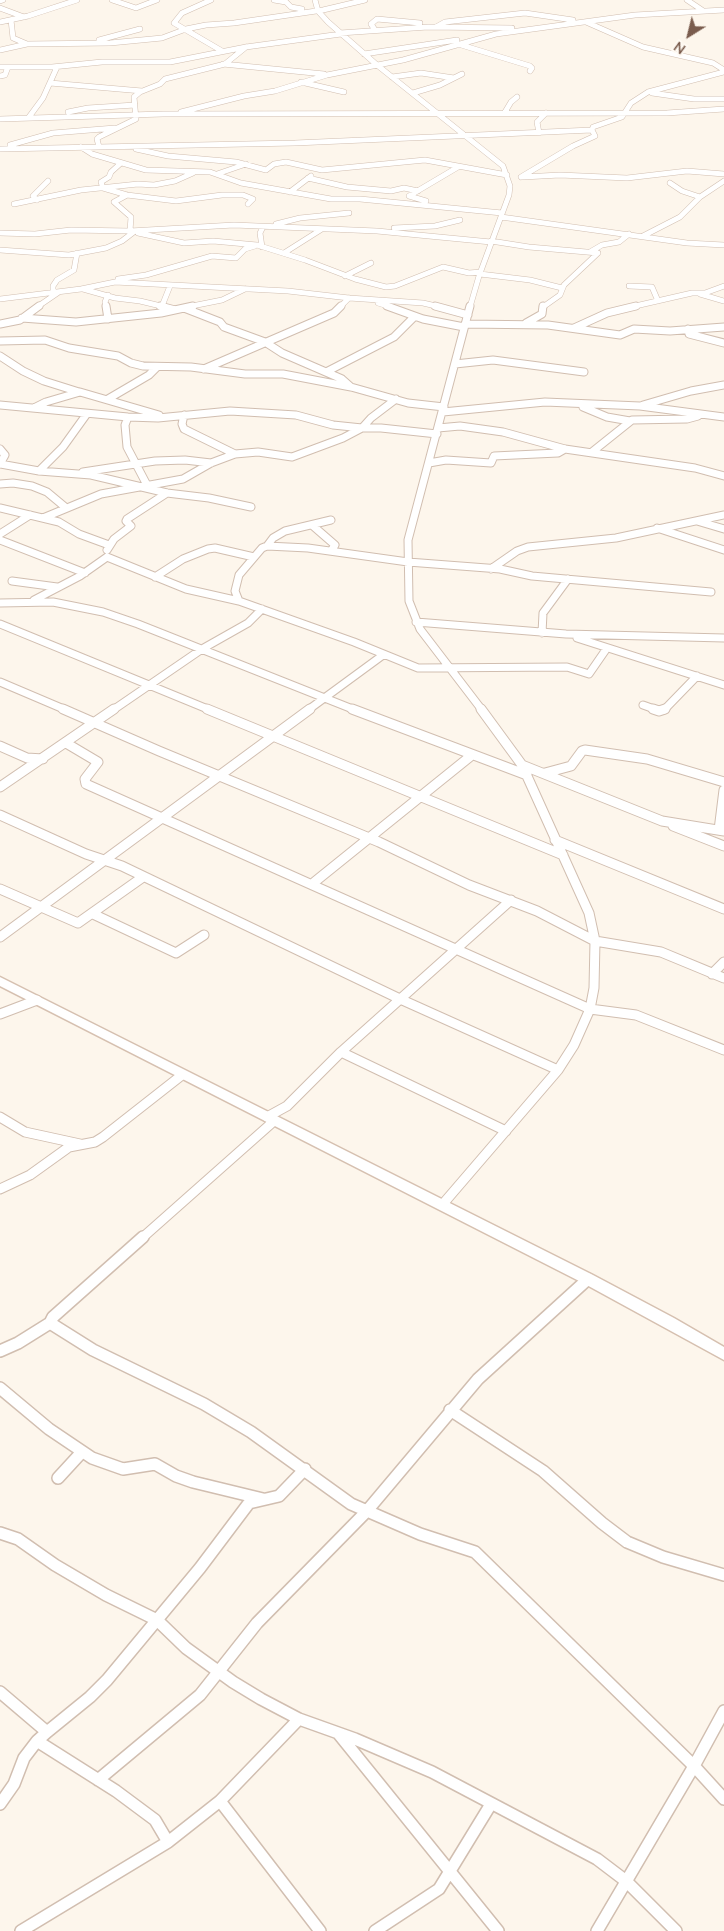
<!DOCTYPE html>
<html>
<head>
<meta charset="utf-8">
<style>
  body { margin:0 }
  #map { position:relative; width:724px; height:1931px; overflow:hidden; background:#fdf6ec; font-family:"Nunito Sans",sans-serif }
  canvas { display:block }
  .north { position:absolute; left:664px; top:10px; width:50px; height:50px; -webkit-text-stroke:4px #fffaf3; paint-order:stroke; rotate:216deg; font-size:14px; font-weight:700; line-height:20px; text-align:center; color:#7a5c4d }
  .north::after { content:''; display:block; margin:auto; width:18px; height:22px; background:#7a5c4d; clip-path:polygon(50% 0,100% 100%,50% 72%,0 100%) }
</style>
</head>
<body>
<div id="map">
<canvas width="724" height="1931"></canvas>
<div class="north">N</div>
</div>
<script>
const ctx = document.querySelector('canvas').getContext('2d');
ctx.lineJoin = 'round';
function shape(rows) {
  const path = new Path2D();
  for (const r of rows) {
    path.moveTo(r[0], r[1]);
    for (let i = 2; i < r.length; i += 2) path.lineTo(r[i], r[i + 1]);
  }
  return path;
}
function stroke(path, color, width, dash) {
  ctx.strokeStyle = color;
  ctx.lineWidth = width;
  ctx.lineCap = dash ? 'butt' : 'round';
  ctx.setLineDash(dash || []);
  ctx.stroke(path);
}
function fill(path, color) {
  ctx.fillStyle = color;
  ctx.fill(path, 'evenodd');
}
const streetFar3 = shape([
  [112,0,136,8,157,0],
  [211,0,182,13,174,23,222,51],
  [274,0,286,2,291,7,302,9],
  [315,0,318,11,328,22,377,65,503,166,510,186,509,195,479,276,470,307],
  [687,0,702,10],
  [0,1,3,0],
  [0,8,24,17],
  [11,20,13,38,27,44,110,43,162,38,186,29,206,25,234,23,323,10,365,0],
  [0,22,28,16,77,0],
  [586,22,643,47,713,63,724,70],
  [436,27,445,22,525,13,573,20],
  [375,30,371,24,377,19,420,23],
  [340,33,428,27,512,28],
  [99,40,140,29],
  [458,44,530,66,532,68,530,71],
  [0,50,27,44],
  [364,54,457,40],
  [223,64,324,74],
  [0,67,52,67,102,62,170,62,246,47,341,34],
  [0,76,5,75,8,67],
  [392,77,421,73,454,78],
  [301,82,344,92],
  [50,83,142,91],
  [413,93,440,85,462,74],
  [652,93,694,99,724,99],
  [68,112,88,108,135,105],
  [181,112,244,96,275,91,327,75,403,60,496,34,635,15,724,10],
  [505,112,511,102,517,97],
  [29,117,43,98,57,67],
  [0,119,163,114,667,113,724,109],
  [539,133,537,122,546,113],
  [10,145,53,133,115,128],
  [81,147,92,154,146,170,210,172,241,183,331,199,360,199,502,213],
  [99,147,97,139,99,137,136,119,134,97,140,92,160,84,165,79,225,64,246,47],
  [0,149,295,143,592,130],
  [136,149,168,156,236,162,266,170,274,164,286,162,322,170,425,160,507,175],
  [121,163,111,172,109,177,101,182,103,188,127,195,176,201,222,195,243,195,253,199,248,204],
  [217,174,246,164],
  [521,177,573,146,595,136,592,130,593,127,622,117,631,103,648,92,724,72],
  [523,177,560,175,627,178,687,171,724,174],
  [308,178,347,187,391,191,404,188,418,191],
  [670,183,682,191,700,197],
  [290,192,311,176],
  [127,195,114,202,131,217,130,231],
  [37,200,33,196,48,181],
  [426,201,409,196,458,167],
  [14,204,81,190,138,184,154,185,175,181,193,173],
  [501,217,687,243,724,245],
  [276,224,300,218,349,213],
  [394,228,435,226,460,220],
  [0,233,35,234,71,230,130,231,234,225,377,231,491,242],
  [138,233,184,243,213,241,257,245,305,260,355,279,386,287,395,286,443,267,469,273,481,272],
  [643,236,680,217,700,197,724,181],
  [491,241,529,247,598,253,564,285,560,295,543,307],
  [262,247,260,233,263,227],
  [0,250,69,255,106,248,122,241,135,231],
  [590,252,602,245,619,242,629,234],
  [284,253,322,229],
  [480,274,530,280,562,288],
  [345,276,371,263],
  [118,279,146,275,212,256,236,258,245,249,255,246],
  [629,286,652,287,658,301],
  [83,289,115,298,140,301,165,307],
  [53,293,53,286,57,280,74,270,77,253],
  [700,294,724,301],
  [0,299,81,289,115,282,288,291,349,298,423,303,440,307],
  [378,303,391,307],
  [162,306,170,286],
  [37,307,59,292],
  [106,307,105,302,108,295],
  [187,307,222,300,245,289],
  [340,307,349,298],
  [631,307,692,293,705,293,724,286]
]);
const streetFar2 = shape([
  [106,306,108,319],
  [160,306,175,310],
  [387,306,423,319,464,327],
  [435,306,468,315],
  [470,306,408,540,409,601,420,629,482,710],
  [184,308,220,322,224,327,265,342,282,353,342,379,351,387],
  [22,318,76,322,161,313,193,306],
  [526,323,542,314,543,306],
  [0,324,20,320,39,306],
  [465,324,548,325,620,335,634,329,670,331,724,327],
  [574,328,607,313,636,306],
  [688,329,689,334,724,343],
  [0,341,45,340,69,348,118,356,131,363,143,366,191,367,245,374,283,374,351,387,408,403,444,407],
  [0,356,23,371,44,381,79,392],
  [455,364,493,360,584,372],
  [204,369,334,313,341,306],
  [326,372,394,337,414,317],
  [108,399,149,375,157,367],
  [0,405,128,417,158,418,230,411,296,415,333,425,362,428,371,418,396,399],
  [643,405,691,391,724,385],
  [583,407,607,417,630,421],
  [34,408,46,402,80,392,159,415],
  [443,412,545,402,640,406,724,417],
  [184,415,182,424,184,429,235,454],
  [128,417,125,425,127,447,147,485],
  [438,428,460,426,503,432,565,449,695,468,724,476],
  [0,449,5,455,0,464],
  [592,452,632,420,687,419,698,416],
  [429,463,446,460,491,463,494,456,558,453,565,449],
  [0,464,39,471,91,475,167,493,209,498,251,507],
  [39,471,63,447,86,415],
  [83,472,155,461,185,460,211,463],
  [0,484,13,483,32,486,47,492,65,507],
  [0,508,59,522,79,534,109,545],
  [43,518,101,494,183,479,211,463,235,454,258,452,292,457,343,438,362,428,381,428,437,434],
  [697,521,724,529],
  [312,525,335,545,331,551],
  [657,528,724,550],
  [0,534,30,515],
  [0,540,85,573],
  [267,546,273,538,285,531,331,520],
  [107,550,114,539,131,526,126,521,127,519,167,493],
  [107,557,186,589,239,601,354,642,418,668,567,667,589,674,607,648],
  [491,569,517,551,528,547,616,538,724,515],
  [155,577,183,559,208,549,215,548,254,557],
  [12,581,57,587],
  [34,600,80,576,107,557],
  [239,601,235,591,239,575,262,548,267,546,308,548,408,562,500,569,532,576,711,592],
  [0,603,53,602,103,612,138,624,355,710],
  [416,622,566,634,724,638],
  [0,624,210,710],
  [542,633,543,613,568,579],
  [577,638,724,685],
  [0,682,66,710],
  [643,705,657,710],
  [113,710,202,649,248,623,262,609],
  [308,710,383,655],
  [664,710,697,676]
]);
const streetFar1 = shape([
  [63,709,159,751,379,842,469,885,537,911,595,941,661,952,724,978],
  [207,709,563,855],
  [352,709,527,775],
  [653,709,659,711,665,709],
  [66,743,98,762,85,779,86,784,590,1009,636,1015,724,1050],
  [0,746,27,758,43,759],
  [522,765,662,821,724,831],
  [545,773,571,766,582,751,585,750,647,759,724,782],
  [0,787,114,709],
  [0,815,86,854,122,866,400,999,558,1070],
  [673,826,724,846],
  [719,830,724,790],
  [555,840,724,909],
  [312,884,472,755],
  [0,889,78,923,143,877],
  [93,914,176,953,204,935],
  [0,937,310,709],
  [712,974,724,962],
  [0,1014,37,1000],
  [0,1117,25,1132,80,1144],
  [267,1117,287,1106,341,1052],
  [506,1131,341,1052,511,900],
  [0,1189,30,1175,69,1147,95,1142,103,1137,182,1075],
  [442,1205,558,1070,574,1045,590,1009,594,988,595,941,589,913,522,765,481,709],
  [142,1238,274,1121]
]);
const street = shape([
  [50,1323,93,1350,204,1404,251,1432,351,1504,420,1534,475,1552,694,1766,724,1799],
  [0,1351,18,1343,50,1323,53,1317,143,1237],
  [0,1388,49,1429,92,1458,123,1469,155,1464,176,1476,193,1482,263,1499],
  [450,1410,543,1471,602,1523,627,1542,663,1557,724,1575],
  [58,1478,81,1453],
  [0,1533,18,1539,55,1565,106,1595,157,1620,186,1648,233,1682,261,1699,299,1719,355,1739,432,1772,597,1859,626,1881,676,1931],
  [0,1692,47,1732,37,1741,116,1791,155,1820,168,1842],
  [47,1732,90,1697,107,1680,200,1568,249,1503,279,1496,305,1469],
  [338,1733,498,1931],
  [98,1780,200,1695,257,1623,366,1512,478,1379,588,1279],
  [220,1801,320,1931],
  [0,1804,14,1784,24,1758,37,1741],
  [21,1931,168,1842,220,1801,299,1719],
  [375,1931,439,1889,491,1804],
  [597,1931,694,1766,724,1711]
]);
const secondary = shape([
  [0,977,593,1275,674,1318,724,1347,724,1360,583,1283,0,986,0,977]
]);
stroke(streetFar3, '#d1beb0', 6);
stroke(streetFar2, '#d1beb0', 9);
stroke(streetFar1, '#d1beb0', 11);
stroke(street, '#d1beb0', 14);
stroke(secondary, '#d6c0b0', 3);
stroke(streetFar3, '#fff', 5);
stroke(streetFar2, '#fff', 7);
stroke(streetFar1, '#fff', 9);
stroke(street, '#fff', 11);
fill(secondary, '#fff');
</script>
</body>
</html>
